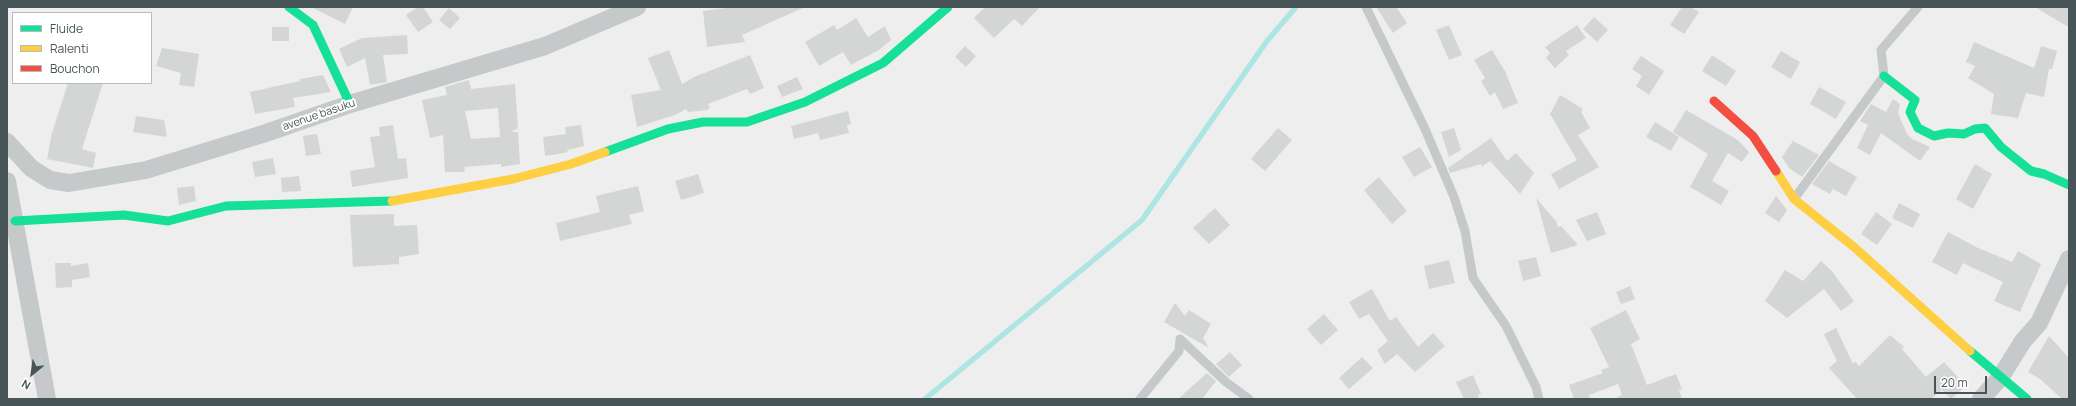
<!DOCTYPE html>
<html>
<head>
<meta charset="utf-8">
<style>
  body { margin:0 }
  #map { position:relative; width:2076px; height:406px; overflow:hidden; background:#eee; font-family:Manrope,sans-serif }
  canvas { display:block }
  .frame { position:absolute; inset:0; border:8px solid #475458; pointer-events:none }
  .legend { position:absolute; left:12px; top:12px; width:140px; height:72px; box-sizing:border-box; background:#fff; border:1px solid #b5bbbc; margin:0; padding:5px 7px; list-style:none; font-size:12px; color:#475458 }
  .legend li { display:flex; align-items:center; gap:8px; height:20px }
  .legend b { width:20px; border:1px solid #b5bbbc }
  .north { position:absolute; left:12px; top:354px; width:40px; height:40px; -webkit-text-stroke:3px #fff; paint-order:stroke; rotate:209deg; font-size:11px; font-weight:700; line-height:16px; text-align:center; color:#475458 }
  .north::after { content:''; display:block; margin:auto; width:14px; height:18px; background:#475458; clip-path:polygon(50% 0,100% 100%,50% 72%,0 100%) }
  .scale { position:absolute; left:1934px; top:376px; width:53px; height:18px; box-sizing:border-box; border:2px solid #475458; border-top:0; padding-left:5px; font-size:12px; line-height:14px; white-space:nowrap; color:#475458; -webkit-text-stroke:3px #fff; paint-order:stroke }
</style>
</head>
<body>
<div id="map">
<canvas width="2076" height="406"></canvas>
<div class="frame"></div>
<ul class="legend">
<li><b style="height:5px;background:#16e098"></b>Fluide</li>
<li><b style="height:5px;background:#ffcf43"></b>Ralenti</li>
<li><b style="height:5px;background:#f24e42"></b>Bouchon</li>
</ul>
<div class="north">N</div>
<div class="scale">20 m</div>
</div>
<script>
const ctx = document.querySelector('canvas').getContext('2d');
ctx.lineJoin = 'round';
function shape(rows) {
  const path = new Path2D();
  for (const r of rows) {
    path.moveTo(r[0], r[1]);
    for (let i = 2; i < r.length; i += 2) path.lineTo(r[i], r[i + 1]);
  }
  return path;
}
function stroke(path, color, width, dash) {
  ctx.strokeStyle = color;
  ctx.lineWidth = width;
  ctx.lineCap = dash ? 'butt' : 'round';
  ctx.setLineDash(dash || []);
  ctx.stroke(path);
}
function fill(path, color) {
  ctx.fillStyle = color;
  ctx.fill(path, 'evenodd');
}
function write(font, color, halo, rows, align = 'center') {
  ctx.font = font + ' Manrope,sans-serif';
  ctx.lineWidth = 4;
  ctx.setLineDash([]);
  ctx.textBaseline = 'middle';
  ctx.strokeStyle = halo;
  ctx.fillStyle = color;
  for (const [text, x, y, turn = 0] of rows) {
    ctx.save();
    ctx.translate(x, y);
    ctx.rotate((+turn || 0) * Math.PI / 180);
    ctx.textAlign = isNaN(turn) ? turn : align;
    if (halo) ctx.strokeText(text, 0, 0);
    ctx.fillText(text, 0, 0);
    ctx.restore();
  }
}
const stream = shape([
  [925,399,1142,220,1267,41,1296,7]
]);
const building = shape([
  [311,7,353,7,345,24],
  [418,7,423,7,433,22,418,32,406,15],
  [734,7,805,7,742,35,745,42,707,47,703,11],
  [985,7,1040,7,1022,26,1014,19,994,38,974,18],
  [1376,7,1396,7,1407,23,1393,33],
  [1682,7,1691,7,1699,12,1684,34,1670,25],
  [2035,7,2069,7,2069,27,2058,21],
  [449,8,460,18,450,29,439,20],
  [1594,17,1608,30,1597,42,1583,29],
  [856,18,868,37,885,26,891,40,879,50,851,65,843,52,819,66,805,42,834,25,837,30],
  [1449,25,1462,55,1449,60,1436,30],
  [1577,25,1586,38,1566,51,1569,55,1555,68,1546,58,1550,53,1545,47],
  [272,27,289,27,289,41,272,41],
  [407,35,408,54,383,55,387,82,370,85,365,58,347,67,339,49,362,38],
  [1974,42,2034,68,2041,46,2057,51,2052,69,2049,69,2044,97,2026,93,2018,118,1991,114,1994,94,1968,78,1975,66,1966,62],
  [965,46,976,56,966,67,955,57],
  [162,48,199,54,194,87,179,85,181,73,156,66],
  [669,50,682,84,694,77,750,55,764,88,750,94,747,89,708,104,710,108,707,110,688,112,686,109,675,115,637,127,631,95,661,90,648,58],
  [1492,50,1505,71,1518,103,1503,109,1495,92,1490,96,1481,81,1485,78,1474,60],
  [1781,51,1800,62,1791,79,1771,67],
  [1712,55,1736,71,1726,86,1702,71],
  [1641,56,1664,71,1649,95,1636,86,1642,76,1632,69],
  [323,75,331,92,293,98,295,107,255,114,250,92,300,81,300,79],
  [797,77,803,89,782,97,777,86],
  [469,80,471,89,515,84,518,128,511,132,518,132,520,164,501,167,501,164,464,167,465,172,445,172,443,135,430,138,422,100,447,95,445,87],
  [498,108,500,137,471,139,465,111],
  [68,83,103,83,82,149,96,153,93,168,47,159,52,133],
  [1819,87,1846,102,1836,119,1810,104],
  [1560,95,1583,109,1581,112,1590,128,1578,135,1599,167,1559,189,1551,174,1577,160,1550,114],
  [1893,99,1900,104,1898,113,1907,134,1912,139,1930,147,1920,161,1881,133,1870,155,1857,148,1868,125,1860,121,1871,104,1886,112],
  [1686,110,1738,140,1749,152,1742,162,1728,153,1712,181,1729,191,1721,205,1690,187,1708,154,1673,132],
  [848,111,851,124,847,125,849,133,820,140,818,133,794,139,791,126],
  [136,116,164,120,167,137,133,132],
  [1655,122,1679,137,1671,151,1646,137],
  [393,125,398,159,406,158,408,178,352,187,350,171,375,167,370,137,380,136,379,127],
  [581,125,584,146,567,150,568,152,558,154,545,156,543,137,566,134,565,127],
  [1278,128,1292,140,1265,171,1251,159],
  [1454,128,1461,150,1449,157,1441,132],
  [317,134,321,154,306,156,303,136],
  [1491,138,1507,161,1516,153,1534,173,1520,194,1490,161,1482,167,1481,164,1450,173,1448,168],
  [1793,141,1819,155,1802,177,1789,168,1782,157],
  [1420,147,1432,167,1414,177,1402,157],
  [273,158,276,174,255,177,252,162],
  [1829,161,1857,177,1846,196,1833,189,1830,194,1812,184],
  [1975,164,1992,174,1973,209,1956,199],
  [698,174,704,193,681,200,675,181],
  [299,176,301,191,282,192,281,178],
  [1379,177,1407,211,1392,224,1364,190],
  [194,186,196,201,179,205,177,188],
  [638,186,644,211,629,215,632,224,560,241,556,223,600,212,596,196],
  [1776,196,1787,210,1779,222,1765,213],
  [1536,198,1556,221,1558,227,1561,226,1578,245,1551,253],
  [1899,203,1920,214,1913,228,1892,218],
  [1215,208,1230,225,1209,244,1193,228],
  [1597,212,1606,234,1587,241,1576,220],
  [1876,212,1892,224,1877,245,1861,234],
  [394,214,394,226,417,225,419,254,399,257,399,264,353,267,350,215],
  [1948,232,1978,248,2012,262,2018,251,2041,264,2020,312,1994,301,2003,282,1963,263,1957,275,1932,262],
  [1536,257,1541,276,1523,281,1518,261],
  [1449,260,1455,283,1429,289,1424,266],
  [1821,261,1831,270,1854,301,1841,311,1824,289,1787,318,1765,301,1785,270,1803,281],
  [55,263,71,263,71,266,88,263,90,277,72,280,72,287,56,288],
  [1630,286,1635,299,1621,304,1616,292],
  [1372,289,1390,321,1396,317,1418,347,1433,333,1445,346,1415,372,1397,354,1385,364,1377,350,1388,341,1369,314,1359,319,1349,302],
  [1175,303,1185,316,1189,310,1211,324,1203,338,1209,348,1164,322],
  [1626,310,1640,339,1631,344,1647,385,1676,374,1682,389,1679,390,1682,399,1614,399,1622,395,1618,384,1589,395,1590,399,1574,399,1569,385,1603,373,1601,370,1609,367,1590,328],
  [1324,314,1338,330,1321,345,1307,329],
  [1836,328,1853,364,1855,361,1859,366,1890,335,1904,347,1902,349,1926,377,1944,362,1966,386,1951,399,1942,390,1931,399,1857,399,1829,368,1837,361,1824,334],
  [2049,336,2069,358,2069,399,2062,399,2040,379,2028,372],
  [1230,352,1242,365,1229,377,1216,364],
  [1362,357,1373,368,1349,389,1339,378],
  [1207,373,1216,381,1202,399,1178,399],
  [1473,375,1481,394,1478,395,1479,399,1464,399,1456,382]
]);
const lane = shape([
  [1366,7,1425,129,1454,197,1465,231,1473,278,1506,326,1536,387,1539,399],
  [1794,199,1884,76,1881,50,1918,7],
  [1140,399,1179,351,1180,339,1226,382,1249,399]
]);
const street = shape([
  [7,142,31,168,50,180,69,183,146,170,263,134,350,104,545,46,637,7],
  [7,181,47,399],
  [1981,399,2000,378,2023,341,2039,323,2069,259]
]);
const fast = shape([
  [289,7,313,25,350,104],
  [1884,76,1915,100,1910,112,1918,128,1934,136,1948,133,1964,134,1975,129,1985,128,2001,147,2031,171,2044,174,2069,185],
  [605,152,668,129,703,122,747,122,805,102,883,63,948,7],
  [15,221,124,215,168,221,226,206,392,201],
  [1970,351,2027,399]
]);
const slow = shape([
  [1776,171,1794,199,1854,247,1970,351],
  [392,201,513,179,571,164,605,152]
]);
const jam = shape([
  [1714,101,1753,136,1776,171]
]);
const streetNames = [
  ["avenue basuku",319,115,-19]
];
stroke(stream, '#ade5e3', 5.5);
fill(building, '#d4d6d6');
stroke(lane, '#c6c9c9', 9);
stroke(street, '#c6c9c9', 18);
stroke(fast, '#16e098', 9);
stroke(slow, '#ffcf43', 9);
stroke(jam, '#f24e42', 9);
write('11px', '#475458', '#fff', streetNames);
</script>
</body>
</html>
